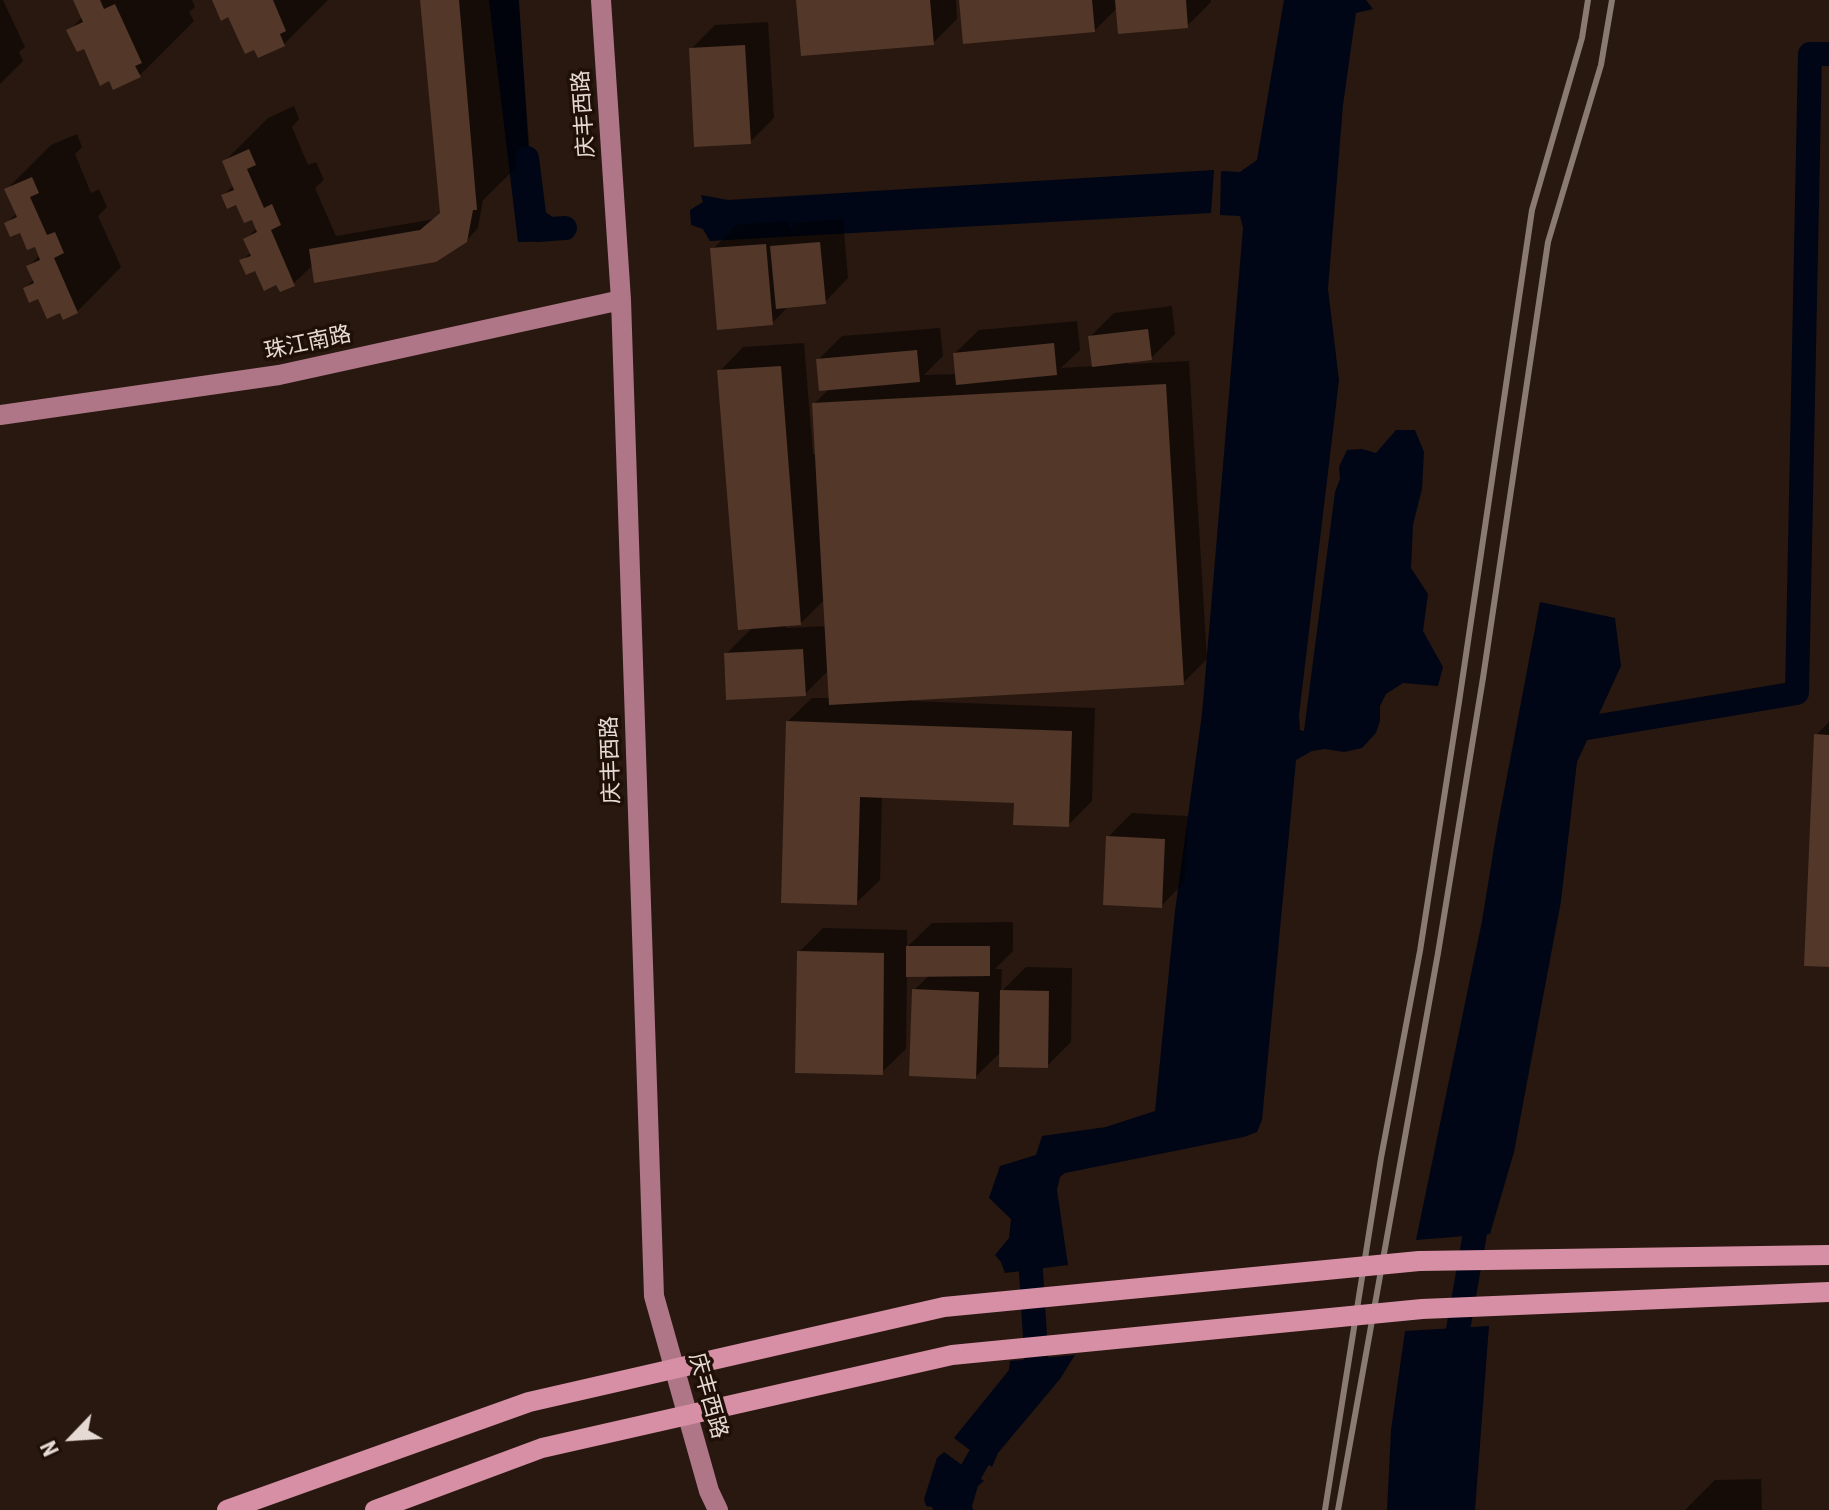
<!DOCTYPE html>
<html>
<head>
<meta charset="utf-8">
<style>
  body { margin:0 }
  #map { position:relative; width:1829px; height:1510px; overflow:hidden; background:#281810; font-family:"Roboto Condensed",sans-serif }
  canvas { display:block }
  .north { position:absolute; left:32px; top:1398px; width:80px; height:80px; -webkit-text-stroke:6px #1f0f07; paint-order:stroke; rotate:245deg; font-size:22px; font-weight:700; line-height:32px; text-align:center; color:#e6dad4 }
  .north::after { content:''; display:block; margin:auto; width:28px; height:36px; background:#e6dad4; clip-path:polygon(50% 0,100% 100%,50% 72%,0 100%) }
</style>
</head>
<body>
<div id="map">
<canvas width="1829" height="1510"></canvas>
<div class="north">N</div>
</div>
<script>
const ctx = document.querySelector('canvas').getContext('2d');
ctx.lineJoin = 'round';
function fill(path, color) {
  ctx.fillStyle = color;
  ctx.fill(path, 'evenodd');
}
function shape(rows) {
  const path = new Path2D();
  for (const r of rows) {
    path.moveTo(r[0], r[1]);
    for (let i = 2; i < r.length; i += 2) path.lineTo(r[i], r[i + 1]);
  }
  return path;
}
function stroke(path, color, width, dash) {
  ctx.strokeStyle = color;
  ctx.lineWidth = width;
  ctx.lineCap = dash ? 'butt' : 'round';
  ctx.setLineDash(dash || []);
  ctx.stroke(path);
}
function write(font, color, halo, rows, align = 'center') {
  ctx.font = font + ' "Roboto Condensed","Noto Sans SC",sans-serif';
  ctx.lineWidth = 7;
  ctx.setLineDash([]);
  ctx.textBaseline = 'middle';
  ctx.strokeStyle = halo;
  ctx.fillStyle = color;
  for (const [text, x, y, turn = 0] of rows) {
    ctx.save();
    ctx.translate(x, y);
    ctx.rotate((+turn || 0) * Math.PI / 180);
    ctx.textAlign = isNaN(turn) ? turn : align;
    if (halo) ctx.strokeText(text, 0, 0);
    ctx.fillText(text, 0, 0);
    ctx.restore();
  }
}
const water = shape([
  [489,0,519,0,532,204,553,217,552,241,518,242],
  [1284,0,1366,0,1373,9,1356,13,1343,105,1328,289,1339,380,1299,715,1300,730,1304,731,1335,492,1340,479,1339,467,1347,450,1362,449,1376,453,1396,430,1415,430,1424,452,1422,489,1413,525,1411,568,1428,594,1423,631,1443,667,1438,686,1403,683,1386,694,1380,706,1380,721,1376,733,1362,748,1344,752,1325,749,1312,751,1296,760,1262,1120,1257,1132,1244,1137,1065,1173,1060,1177,1057,1190,1068,1265,1005,1273,1001,1262,995,1255,1009,1238,1011,1219,989,1198,1000,1166,1036,1155,1042,1136,1106,1127,1155,1111,1175,911,1202,714,1243,228,1240,216,1220,215,1221,171,1240,172,1257,160],
  [1214,170,1211,213,710,241,703,229,691,225,690,210,703,202,701,195,728,200],
  [1540,602,1615,618,1621,666,1577,762,1561,901,1514,1152,1490,1234,1416,1240,1482,921,1497,829],
  [1489,1326,1475,1510,1387,1510,1391,1430,1405,1331],
  [1075,1355,1060,1379,998,1453,992,1467,954,1438,1009,1370,1010,1361],
  [944,1452,984,1481,978,1486,972,1506,973,1510,933,1510,932,1507,926,1506,924,1499,937,1458]
]);
const shadow = shape([
  [0,0,3,0,25,47,19,52,23,61,0,84],
  [75,0,192,0,195,7,189,12,194,21,139,76,85,46,69,31,83,16],
  [214,0,328,0,284,44,229,15],
  [421,0,518,0,530,154,483,200,478,228,466,241,314,264,293,284,277,283,242,261,251,252,246,239,257,228,253,217,237,203,223,196,234,185,224,162,268,118,294,106,299,119,292,127,308,165,316,162,324,180,315,188,336,236,434,219,442,212],
  [798,0,956,0,957,19,933,43],
  [961,0,1211,0,1211,2,1187,26,1118,7,1095,30],
  [768,22,774,118,750,142,691,49,715,25],
  [77,134,82,147,75,154,91,193,99,189,107,207,98,216,121,267,77,312,61,310,25,288,34,279,29,266,40,255,36,244,21,230,6,224,17,213,7,189,51,145],
  [843,219,848,278,825,302,790,305,772,323,713,249,736,225,789,221,790,229,796,223],
  [1172,306,1175,334,1151,358,1128,361,1128,364,1189,361,1207,659,1183,683,913,698,913,701,1095,708,1092,801,1068,825,1016,801,882,796,880,880,856,903,788,721,812,698,831,698,829,670,805,694,726,654,753,627,720,371,743,347,804,343,813,454,817,454,814,404,830,388,818,360,842,336,940,328,943,356,924,375,957,374,955,353,979,330,1077,321,1080,350,1061,368,1093,366,1090,337,1114,313],
  [825,599,827,626,786,628,786,625,800,624],
  [1829,722,1829,965,1816,735],
  [1132,813,1188,816,1185,882,1161,906,1108,837],
  [1013,922,1013,951,995,969,1002,969,1001,992,1026,967,1072,968,1071,1042,1047,1066,1002,1051,975,1077,914,990,930,975,907,975,906,1049,882,1072,799,952,823,928,907,930,907,947,932,923],
  [1761,1479,1762,1510,1685,1510,1715,1480]
]);
const canal = shape([
  [527,158,536,230,565,228],
  [1563,732,1797,693,1810,54,1829,54],
  [1029,1239,1037,1370],
  [1453,1358,1480,1205],
  [949,1510,995,1430]
]);
const building = shape([
  [73,0,100,0,104,9,115,4,142,63,135,66,141,77,113,90,109,81,100,86,84,49,77,52,66,30,83,22],
  [212,0,273,0,286,31,280,34,285,46,258,58,254,50,245,54,228,17,221,21],
  [420,0,459,0,477,210,473,210,467,242,436,262,314,283,309,249,420,230,440,213],
  [796,0,930,0,934,45,801,56],
  [959,0,1092,0,1095,32,963,44],
  [1115,0,1186,0,1188,28,1118,34],
  [745,45,751,144,694,147,689,48],
  [249,149,256,165,247,169,264,208,272,204,281,225,271,230,295,286,280,292,276,285,264,291,255,271,246,275,239,260,251,256,243,239,257,232,252,220,244,223,236,205,227,209,221,195,234,190,222,161],
  [32,177,39,193,30,197,47,235,55,232,64,253,54,258,78,313,63,320,60,313,47,319,38,299,29,303,23,288,34,283,26,266,40,260,35,247,27,250,20,233,10,237,4,223,17,217,4,189],
  [820,242,826,304,776,309,770,246],
  [766,244,773,325,717,330,710,248],
  [1148,329,1152,360,1092,367,1088,336],
  [1054,343,1057,375,956,385,953,353],
  [917,350,920,382,819,391,816,359],
  [781,366,801,625,738,630,717,370],
  [1166,384,1184,685,829,705,812,403],
  [803,649,806,696,726,700,724,653],
  [786,721,1072,731,1069,827,1013,825,1014,803,860,797,857,905,781,903],
  [1814,734,1829,735,1829,967,1804,966],
  [1106,836,1165,839,1162,908,1103,905],
  [906,946,990,946,990,976,906,977],
  [797,951,884,953,883,1075,795,1073],
  [912,989,979,992,976,1079,909,1076],
  [1000,990,1049,991,1048,1068,999,1067]
]);
const secondary = shape([
  [601,0,621,300,654,1296,709,1491,718,1510],
  [0,415,279,375,621,300]
]);
const rail = shape([
  [1325,1510,1381,1158,1420,951,1459,702,1532,210,1582,38,1588,0],
  [1338,1510,1438,953,1483,678,1548,242,1601,65,1612,0]
]);
const primaryBridge = shape([
  [227,1510,529,1402,944,1307,1419,1261,1829,1255],
  [375,1510,542,1448,952,1355,1422,1309,1829,1292]
]);
const streetNames = [
  ["庆丰西路",585,114,-94],
  ["珠江南路",308,344,-12],
  ["庆丰西路",612,760,-92],
  ["庆丰西路",707,1396,74]
];
fill(water, '#000615');
fill(shadow, '#0007');
stroke(canal, '#000615', 24);
fill(building, '#533729');
stroke(secondary, '#ae7687', 20);
stroke(rail, '#897b74', 6);
stroke(primaryBridge, '#d78fa5', 20);
write('22px', '#e6dad4', '#1f0f07', streetNames);
</script>
</body>
</html>
